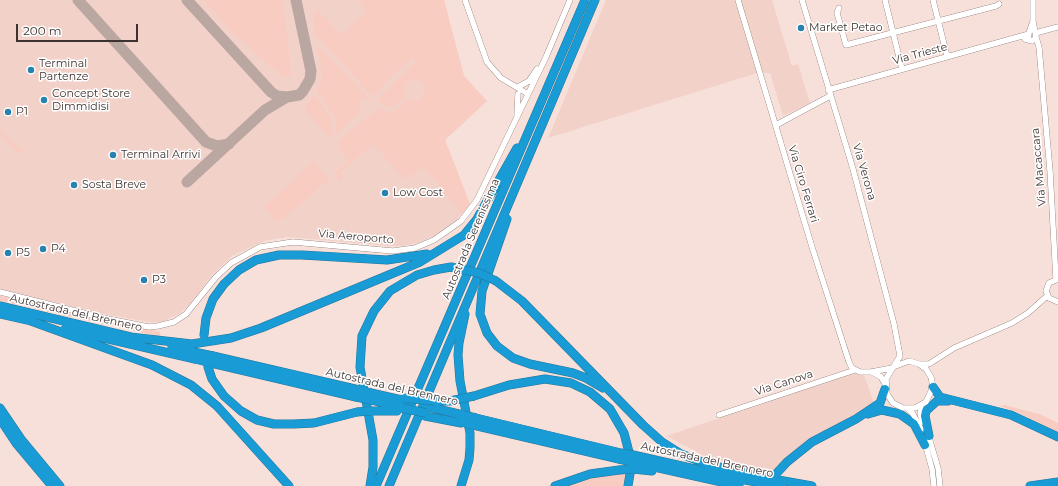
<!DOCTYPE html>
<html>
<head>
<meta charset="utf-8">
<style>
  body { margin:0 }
  #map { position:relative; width:1058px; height:486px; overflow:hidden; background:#f8e0da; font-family:Montserrat,sans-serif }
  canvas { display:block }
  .scale { position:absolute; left:16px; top:24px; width:122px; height:18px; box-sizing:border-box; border:2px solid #3c3330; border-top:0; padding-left:5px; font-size:12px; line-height:14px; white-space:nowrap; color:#3c3330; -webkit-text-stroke:3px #fff; paint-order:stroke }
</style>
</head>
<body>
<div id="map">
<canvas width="1058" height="486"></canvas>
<div class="scale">200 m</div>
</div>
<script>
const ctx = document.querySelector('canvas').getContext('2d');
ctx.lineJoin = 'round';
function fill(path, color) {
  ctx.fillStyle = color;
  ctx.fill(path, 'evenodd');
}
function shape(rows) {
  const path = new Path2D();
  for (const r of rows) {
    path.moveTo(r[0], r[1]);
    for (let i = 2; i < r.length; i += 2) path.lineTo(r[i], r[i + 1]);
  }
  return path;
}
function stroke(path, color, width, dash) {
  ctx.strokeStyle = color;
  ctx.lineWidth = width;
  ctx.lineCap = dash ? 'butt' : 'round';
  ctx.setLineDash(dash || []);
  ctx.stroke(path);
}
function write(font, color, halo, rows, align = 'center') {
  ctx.font = font + ' Montserrat,sans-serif';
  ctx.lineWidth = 3;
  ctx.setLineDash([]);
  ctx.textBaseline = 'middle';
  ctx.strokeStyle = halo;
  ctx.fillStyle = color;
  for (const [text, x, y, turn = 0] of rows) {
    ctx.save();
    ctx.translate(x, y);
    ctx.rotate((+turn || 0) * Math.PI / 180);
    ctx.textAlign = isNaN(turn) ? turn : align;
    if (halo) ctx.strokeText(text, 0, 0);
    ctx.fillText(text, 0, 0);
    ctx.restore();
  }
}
const built = shape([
  [0,0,444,0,464,76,487,101,445,140,470,204,455,222,437,235,417,243,403,246,388,246,288,237,264,241,232,256,213,274,189,305,179,314,162,322,149,322,104,314,3,290,0,289],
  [606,0,772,0,792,66,798,64,810,103,783,116,770,73,757,73,548,138],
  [850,374,864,375,874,403,807,442,784,460,771,474,707,457,666,436]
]);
const green = shape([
  [204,0,283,0,291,73,289,77,282,76,227,27],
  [358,0,444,0,464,76,487,101,445,140,470,204,462,214,424,167,405,179,373,144,340,172,344,177,340,181,336,175,336,172,348,160,337,147,339,141,375,111,379,109,387,112,394,111,409,99,417,101,421,97,425,88,422,82,417,80,407,82,404,87,405,97,393,107,387,107,377,100,415,62,411,58,383,84,384,86,373,97,315,34,313,20,317,9,341,35,367,11],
  [317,45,371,100,370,102,364,97,358,105,361,110,337,134,335,119,317,91,322,77],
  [315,95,331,119,333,135,331,137,329,137,305,110,307,104],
  [0,128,18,148,21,146,23,149,18,154,0,133],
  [314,162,329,179,298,207,277,222,264,207],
  [0,296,160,332,161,337,0,301],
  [1005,405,1042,415,1058,423,1058,432,1019,413,1000,406],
  [628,472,625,486,560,486,581,479]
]);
const taxiway = shape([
  [78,0,206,142,217,146,229,144],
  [187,0,271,92,277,96,287,97,299,95,303,91,310,79,311,71,296,0],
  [187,182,265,110,287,97]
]);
const minor = shape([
  [465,0,487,62,501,78,528,94],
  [738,0,812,247,849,362,852,368,860,372,871,372,892,368],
  [802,0,853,169,894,324,900,356,886,379,887,394,893,403,903,408,915,408,926,402,933,387,931,377,926,369,919,364,909,361,893,367],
  [885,0,902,69],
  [933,0,947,56],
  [839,8,837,13,846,45,996,6,999,4],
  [1036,34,1039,32,1058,27],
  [1036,37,1039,47,1050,171,1056,279],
  [1025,39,1032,41,1036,38,1033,21],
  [1029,39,1028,36,1033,21,1033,0],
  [518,87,529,81,537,69],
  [828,90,1029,34],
  [517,115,518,94],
  [776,125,830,96],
  [1058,279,1049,283,1046,291,1049,298,1058,302],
  [0,292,103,318,149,327,158,326,174,322,186,314,216,277,231,263,260,247,293,242,393,251,415,248,434,240,461,221,477,200,546,57,570,0],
  [919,364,929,364,954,348,1012,323,1028,313,1047,296],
  [872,372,881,377,885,384],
  [921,405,920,414,923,422],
  [908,409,913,414,921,429],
  [719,415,855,370],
  [928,434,938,468,940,486],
  [925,443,932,469,934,486]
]);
const highway = shape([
  [507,219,482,291,480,314,487,333,497,346,513,358,530,364,573,373,586,378,603,388],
  [496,281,522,301,643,425,662,442,681,454,710,465,767,478,812,486],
  [0,306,135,338],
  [0,314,32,321],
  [28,320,152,365,191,385,217,406,289,486],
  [65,329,195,359],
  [204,335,206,318,213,299,224,284,239,270,256,260,279,255,302,255,387,260,427,254],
  [130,337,192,344,231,338,261,328,420,262,464,235,477,219,517,148],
  [172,347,194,352],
  [213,356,355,389],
  [211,363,356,397],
  [208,367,212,379,224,396,241,411,257,420,274,424,294,424,314,423,357,412],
  [933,387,940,397,1011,415,1058,437],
  [371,393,406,401],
  [474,396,509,385,545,379,571,383,590,392,610,409,624,433,630,456,631,468,628,486],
  [371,400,402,408],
  [435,401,450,401],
  [429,407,463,415],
  [0,408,21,439,60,486],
  [370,411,397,411],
  [868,414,882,410,900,414,914,424,925,445],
  [425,416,461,423],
  [476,418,621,453],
  [0,419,16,443,52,486],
  [473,425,619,459],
  [929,436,925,416,926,411,937,401,948,401],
  [633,455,739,479,779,486],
  [632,462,739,486],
  [633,469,652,471],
  [776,474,787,462,812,442,856,419,880,403,885,389],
  [370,486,373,467,373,440,360,367,362,336,374,311,390,291,417,275,434,270,451,267],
  [376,486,585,0],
  [389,486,595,0],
  [461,486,469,460,470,448,470,433,460,381,458,355,459,343,465,314],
  [555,486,590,474,619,470],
  [1030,486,1058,482]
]);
const highwayBridge = shape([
  [451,267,479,273,496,281],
  [194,352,213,356],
  [195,359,211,363],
  [355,389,371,393],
  [356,397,371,400],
  [404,398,435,401],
  [450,401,474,396],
  [402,408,426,413],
  [357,412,370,411],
  [463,415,476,418],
  [461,422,473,425],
  [621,453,633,455],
  [619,459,632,462],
  [619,470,633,469]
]);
const markers = [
  [801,28,4,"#2782af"],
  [31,70,4,"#2782af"],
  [44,100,4,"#2782af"],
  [8,112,4,"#2782af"],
  [113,155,4,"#2782af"],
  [74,185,4,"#2782af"],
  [385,193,4,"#2782af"],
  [43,249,4,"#2782af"],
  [8,253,4,"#2782af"],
  [144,280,4,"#2782af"]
];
const poiNames = [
  ["Market Petao",809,28],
  ["Terminal",39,64],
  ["Partenze",39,77],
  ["Concept Store",52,94],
  ["Dimmidisi",52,107],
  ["P1",16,112],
  ["Terminal Arrivi",121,155],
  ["Sosta Breve",82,185],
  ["Low Cost",393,193],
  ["P4",51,249],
  ["P5",16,253],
  ["P3",152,280]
];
const streetNames = [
  ["Via Trieste",920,54,-15],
  ["Via Macaccara",1039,167,-95],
  ["Via Verona",864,172,74],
  ["Via Ciro Ferrari",803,184,73],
  ["Via Aeroporto",356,237,5],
  ["Autostrada Serenissima",471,239,-67],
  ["Autostrada del Brennero",76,313,13],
  ["Via Canova",784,383,-18],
  ["Autostrada del Brennero",392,387,13],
  ["Autostrada del Brennero",707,460,12]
];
fill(built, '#f2d1c9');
fill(green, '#f9ccc2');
stroke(taxiway, '#baa7a2', 11);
stroke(minor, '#74605b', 6);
stroke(highway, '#25779b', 9);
stroke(minor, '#fff', 5.5);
stroke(highway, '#199bd5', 8);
stroke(highwayBridge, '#25779b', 9, []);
stroke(highwayBridge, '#199bd5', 8);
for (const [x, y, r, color] of markers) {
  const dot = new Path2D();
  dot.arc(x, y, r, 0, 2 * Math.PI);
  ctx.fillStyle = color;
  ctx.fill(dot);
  stroke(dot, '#fff', 1.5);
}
write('11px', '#3c3330', '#fff', poiNames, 'left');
write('11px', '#3c3330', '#fff', streetNames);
</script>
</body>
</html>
